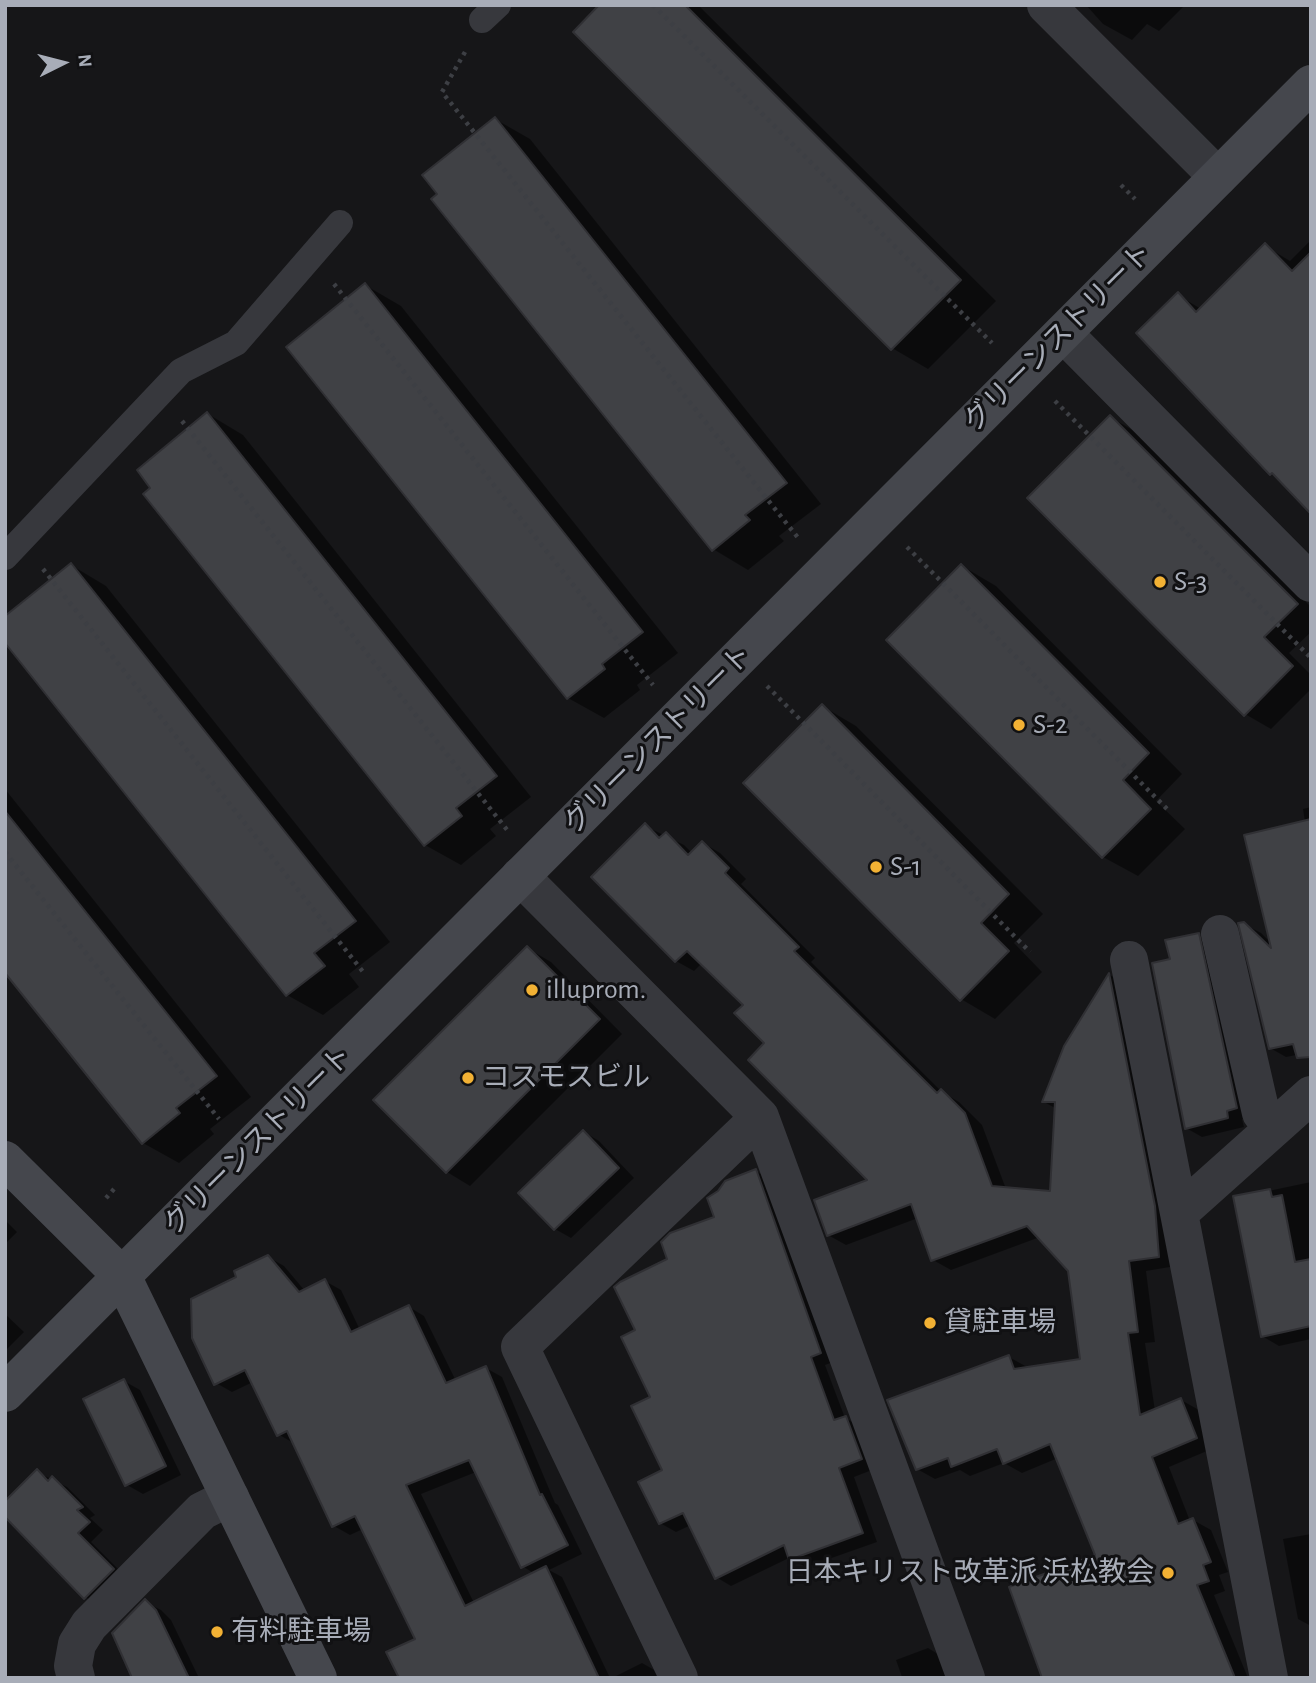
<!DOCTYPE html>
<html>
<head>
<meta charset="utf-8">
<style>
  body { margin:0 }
  #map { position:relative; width:1316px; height:1683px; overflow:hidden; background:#161618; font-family:"Alegreya Sans",sans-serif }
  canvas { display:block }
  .frame { position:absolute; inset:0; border:7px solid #a8adb8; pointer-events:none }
  .north { position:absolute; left:28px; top:28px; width:70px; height:70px; -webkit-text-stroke:5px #111113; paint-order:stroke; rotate:84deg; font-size:19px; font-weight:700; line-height:28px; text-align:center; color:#a8adb8 }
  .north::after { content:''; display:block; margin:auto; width:24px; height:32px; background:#a8adb8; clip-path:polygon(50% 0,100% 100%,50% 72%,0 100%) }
</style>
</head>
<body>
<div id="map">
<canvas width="1316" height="1683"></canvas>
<div class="frame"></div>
<div class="north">N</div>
</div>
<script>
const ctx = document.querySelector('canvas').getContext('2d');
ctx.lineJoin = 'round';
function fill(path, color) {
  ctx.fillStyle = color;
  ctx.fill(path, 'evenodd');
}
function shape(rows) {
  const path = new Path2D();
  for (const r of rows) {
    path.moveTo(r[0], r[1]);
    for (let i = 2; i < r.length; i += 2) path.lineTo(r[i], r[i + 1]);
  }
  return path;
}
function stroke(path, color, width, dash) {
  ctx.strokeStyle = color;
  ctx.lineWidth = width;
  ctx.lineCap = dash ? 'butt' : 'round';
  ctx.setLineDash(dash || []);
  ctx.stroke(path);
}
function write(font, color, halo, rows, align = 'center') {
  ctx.font = font + ' "Alegreya Sans","Noto Sans JP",sans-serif';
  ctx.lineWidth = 6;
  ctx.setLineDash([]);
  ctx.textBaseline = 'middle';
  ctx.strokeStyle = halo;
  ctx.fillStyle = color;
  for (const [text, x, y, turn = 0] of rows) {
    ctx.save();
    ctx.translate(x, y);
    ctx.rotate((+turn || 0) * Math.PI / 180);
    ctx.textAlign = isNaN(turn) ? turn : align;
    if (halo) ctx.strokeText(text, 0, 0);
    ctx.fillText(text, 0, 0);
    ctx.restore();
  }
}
const shadow = shape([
  [601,5,698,5,996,301,928,369,892,348],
  [1086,5,1185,5,1159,31,1147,24,1132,40,1103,24],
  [495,119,530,139,821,504,779,536,784,541,748,570,713,549],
  [1311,240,1311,512,1280,479,1271,474,1139,333,1178,295,1201,309,1265,246,1290,261],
  [365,285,401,306,678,653,637,685,640,690,604,718,568,698],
  [208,414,243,435,531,797,490,829,496,836,461,865,425,845],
  [1110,417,1136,432,1311,607,1311,632,1289,653,1311,675,1311,689,1271,729,1245,714],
  [71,565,106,586,390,942,349,974,359,987,323,1015,287,995],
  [962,566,996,586,1182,774,1156,801,1185,829,1138,876,1103,857,888,640],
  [822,706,856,726,1043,914,1014,943,1042,972,995,1019,961,999],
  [5,789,251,1097,210,1129,214,1134,179,1163,143,1143,5,970],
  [1311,807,1311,935,1305,822,1303,809],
  [645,826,684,845,692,853,703,843,720,853,746,879,741,884,815,958,811,962,942,1092,959,1102,982,1125,1006,1189,1051,1193,1057,1109,1044,1102,1065,1047,1110,975,1127,985,1176,1266,1146,1271,1155,1342,1145,1343,1155,1411,1181,1400,1199,1410,1214,1448,1169,1467,1190,1521,1193,1520,1211,1530,1228,1572,1219,1575,1225,1591,1214,1595,1248,1678,1044,1678,1098,1556,1058,1458,1022,1473,1004,1463,970,1476,960,1470,935,1479,917,1469,1009,1357,1027,1367,1082,1361,1069,1271,1040,1237,951,1270,933,1260,918,1218,846,1245,828,1235,871,1181,767,1043,745,1005,702,963,694,971,676,961,594,877],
  [1244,924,1261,933,1311,983,1311,1052,1286,1057,1270,1048],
  [1199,934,1214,944,1253,1117,1242,1119,1244,1127,1202,1137,1186,1128,1172,960],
  [527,948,551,962,622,1034,470,1186,447,1172,376,1100],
  [584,1132,599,1141,634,1178,571,1238,555,1229],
  [756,1171,771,1180,836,1361,825,1365,845,1418,862,1427,877,1468,854,1477,877,1542,806,1567,789,1558,731,1586,716,1577,691,1525,676,1532,660,1523,664,1471,653,1398,638,1331,670,1260,716,1219],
  [1311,1182,1311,1339,1279,1346,1262,1336,1235,1198],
  [5,1220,17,1232,5,1244],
  [268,1257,284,1266,305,1291,325,1281,341,1290,360,1330,409,1307,424,1316,456,1381,486,1368,502,1377,555,1503,558,1505,582,1554,549,1570,562,1577,610,1678,401,1678,417,1640,363,1529,350,1535,334,1526,295,1444,278,1434,253,1382,232,1392,216,1383,239,1278],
  [476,1472,522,1566,535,1574,474,1603,421,1494],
  [5,1314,24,1332,5,1351],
  [124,1381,140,1390,181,1475,143,1494,127,1485],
  [37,1472,67,1487,95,1515,90,1518,103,1530,91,1542,127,1578,99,1605,85,1597],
  [1311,1534,1311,1626,1298,1619,1283,1539],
  [145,1602,161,1610,171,1620,199,1678,134,1678],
  [928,1648,951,1662,957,1678,900,1678,902,1677,896,1660],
  [642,1663,658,1672,661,1678,612,1678]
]);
const building = shape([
  [599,5,685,5,961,280,891,350,573,32,599,5],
  [495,117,787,483,745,515,750,520,712,551,431,199,437,194,422,175,495,117],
  [1265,243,1292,271,1311,252,1311,514,1272,473,1270,475,1136,333,1178,292,1196,312,1265,243],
  [365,283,643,632,602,664,605,669,567,699,286,347,365,283],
  [207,412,497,776,456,808,462,816,424,846,143,494,150,488,137,470,207,412],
  [1110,415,1298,604,1264,637,1293,666,1244,716,1027,498,1110,415],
  [71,563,356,921,314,953,325,966,286,996,5,643,5,616,71,563],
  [961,564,1149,753,1123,780,1151,809,1102,858,886,640,961,564],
  [822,704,1009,894,981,923,1009,951,960,1001,743,783,822,704],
  [5,811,217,1076,176,1108,180,1113,142,1144,5,973,5,811],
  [1311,819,1311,1057,1297,1058,1293,1044,1269,1049,1238,923,1244,922,1271,948,1244,835,1311,819],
  [645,823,659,838,666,832,688,855,702,841,729,868,725,873,799,947,794,951,937,1093,941,1089,965,1113,992,1186,1050,1191,1055,1102,1042,1102,1064,1046,1109,973,1155,1206,1159,1257,1129,1261,1138,1332,1128,1333,1140,1415,1181,1398,1197,1438,1152,1457,1178,1524,1193,1518,1211,1562,1203,1565,1209,1581,1197,1585,1235,1678,1042,1678,1009,1587,1095,1555,1050,1444,1003,1464,997,1449,951,1467,948,1458,916,1470,887,1400,1009,1355,1014,1369,1080,1359,1068,1271,1027,1226,931,1261,911,1204,827,1236,814,1200,867,1180,748,1060,764,1043,734,1013,743,1005,687,951,675,962,591,877,645,823],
  [1199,933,1237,1108,1227,1111,1228,1118,1185,1129,1152,963,1170,959,1165,940,1199,933],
  [527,946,600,1019,446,1173,373,1100,527,946],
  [583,1130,619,1168,554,1230,518,1193,583,1130],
  [756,1169,821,1353,811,1357,834,1420,846,1416,862,1459,839,1468,863,1533,789,1560,784,1545,715,1579,683,1513,659,1524,638,1482,662,1470,631,1406,650,1397,621,1337,635,1330,614,1287,620,1282,667,1259,661,1242,670,1233,714,1217,707,1198,718,1191,725,1181,756,1169],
  [1270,1189,1272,1197,1282,1195,1295,1262,1311,1259,1311,1326,1261,1337,1233,1196,1270,1189],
  [268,1255,299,1292,325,1279,351,1332,409,1305,446,1383,486,1366,540,1495,542,1494,568,1545,521,1568,469,1460,406,1485,465,1606,546,1566,599,1678,399,1678,386,1652,415,1639,355,1516,332,1527,287,1431,277,1436,245,1370,214,1385,192,1338,191,1299,236,1277,234,1271,268,1255],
  [124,1379,166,1466,125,1486,83,1399,124,1379],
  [37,1469,48,1481,52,1476,83,1507,77,1510,90,1522,78,1533,114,1569,84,1599,5,1517,5,1501,37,1469],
  [145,1599,156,1610,189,1678,132,1678,112,1633,145,1599]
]);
const path = shape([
  [653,5,992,343],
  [465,52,442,92,799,539],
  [1121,185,1135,199],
  [334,284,653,685],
  [1055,401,1311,658],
  [182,421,508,831],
  [907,547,1170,812],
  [43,569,364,973],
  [767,686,1030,952],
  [5,852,219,1119],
  [106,1198,114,1189]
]);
const lane = shape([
  [482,20,498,5],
  [5,557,181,371,236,343,340,223]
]);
const street = shape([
  [1046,5,1218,177],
  [1063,333,1311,583],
  [520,876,760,1117,966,1678],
  [1220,934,1261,1113,1274,1128],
  [1129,960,1179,1213],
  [76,1678,73,1666,77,1644,89,1625,202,1511,230,1497],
  [679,1678,520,1347,760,1117],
  [1269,1678,1179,1213,1311,1095]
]);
const secondary = shape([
  [5,1160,122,1276,318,1678],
  [5,1393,1311,84]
]);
const markers = [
  [1160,582,7,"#f2b134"],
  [1019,725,7,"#f2b134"],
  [876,867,7,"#f2b134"],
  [532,990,7,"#f2b134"],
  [468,1078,7,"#f2b134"],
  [930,1323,7,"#f2b134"],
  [1168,1573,7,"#f2b134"],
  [217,1632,7,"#f2b134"]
];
const streetNames = [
  ["グリーンストリート",1058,337,-45],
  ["グリーンストリート",658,739,-45],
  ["グリーンストリート",258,1140,-45]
];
const poiNames = [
  ["S-3",1174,582],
  ["S-2",1033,725],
  ["S-1",890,867],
  ["illuprom.",546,990],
  ["コスモスビル",482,1078],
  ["貸駐車場",944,1323],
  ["日本キリスト改革派 浜松教会",1154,1573,"right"],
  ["有料駐車場",231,1632]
];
fill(shadow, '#0007');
fill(building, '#404145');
stroke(building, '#303034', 2);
stroke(path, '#3d3f44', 4.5, [3.5, 5]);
stroke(lane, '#37383d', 26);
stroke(street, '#37383d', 38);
stroke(secondary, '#45474d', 38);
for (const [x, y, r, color] of markers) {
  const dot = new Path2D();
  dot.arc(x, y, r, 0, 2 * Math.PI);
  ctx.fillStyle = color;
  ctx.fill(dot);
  stroke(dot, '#111113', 2.5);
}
write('28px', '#a8adb8', '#111113', streetNames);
write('28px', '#a8adb8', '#111113', poiNames, 'left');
</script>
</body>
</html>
